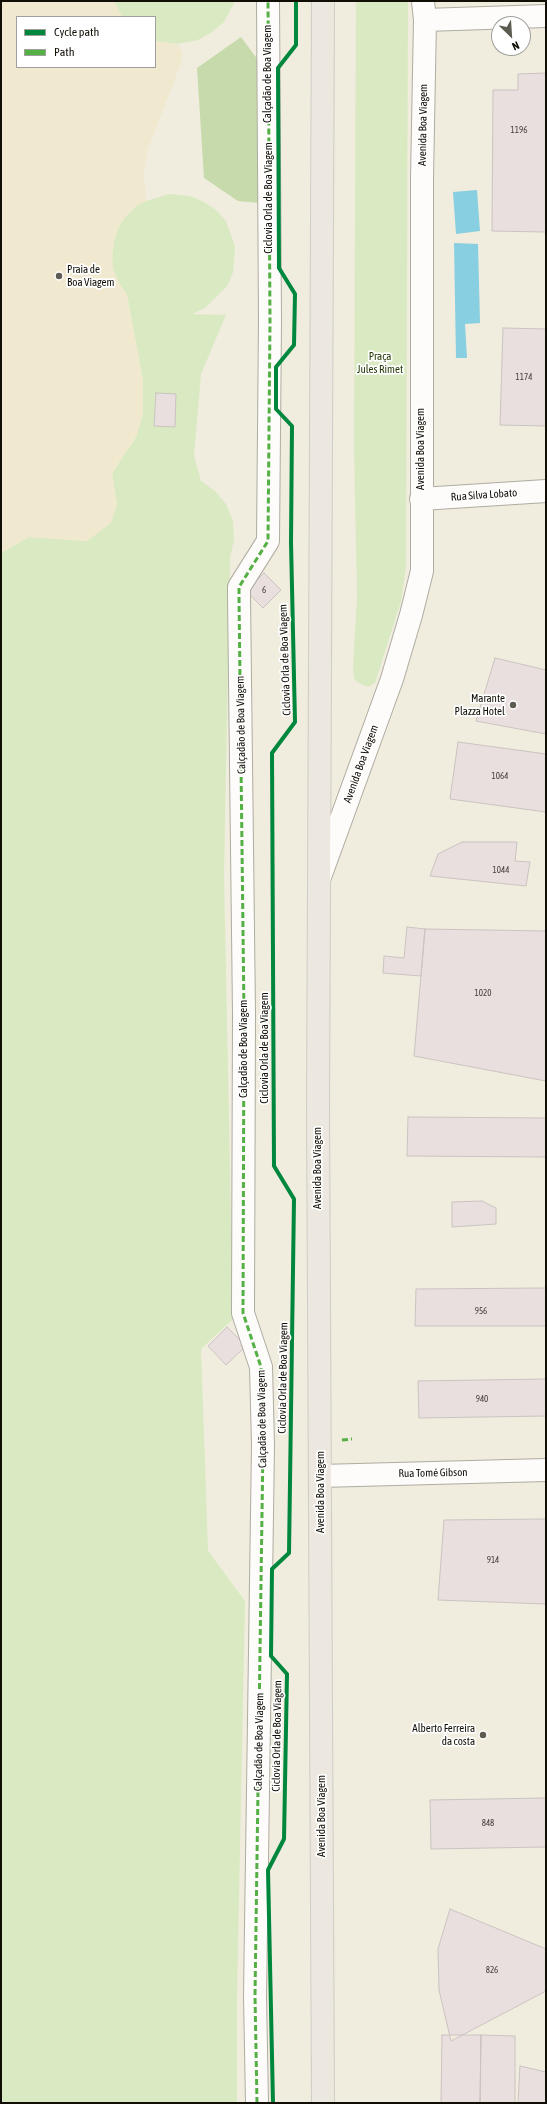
<!DOCTYPE html>
<html>
<head>
<meta charset="utf-8">
<style>
  body { margin:0 }
  #map { position:relative; width:547px; height:2104px; overflow:hidden; background:#f0ecde; font-family:"Asap Condensed",sans-serif }
  canvas { display:block }
  .frame { position:absolute; inset:0; border:2px solid #100e05; pointer-events:none }
  .legend { position:absolute; left:16px; top:16px; width:140px; height:52px; box-sizing:border-box; background:#fff; border:1px solid #9f9f9b; margin:0; padding:5px 7px; list-style:none; font-size:12px; color:#100e05 }
  .legend li { display:flex; align-items:center; gap:8px; height:20px }
  .legend b { width:20px; border:1px solid #9f9f9b }
  .north { position:absolute; left:491px; top:16px; width:40px; height:40px; box-sizing:border-box; background:#fff; border:1px solid #9f9f9b; border-radius:50%; rotate:155deg; font-size:11px; font-weight:700; line-height:16px; text-align:center; color:#100e05 }
  .north::after { content:''; display:block; margin:auto; width:14px; height:18px; background:#5e5c51; clip-path:polygon(50% 0,100% 100%,50% 72%,0 100%) }
</style>
</head>
<body>
<div id="map">
<canvas width="547" height="2104"></canvas>
<div class="frame"></div>
<ul class="legend">
<li><b style="height:5px;background:#00873e"></b>Cycle path</li>
<li><b style="height:5px;background:#54b044"></b>Path</li>
</ul>
<div class="north">N</div>
</div>
<script>
const ctx = document.querySelector('canvas').getContext('2d');
ctx.lineJoin = 'round';
function fill(path, color) {
  ctx.fillStyle = color;
  ctx.fill(path, 'evenodd');
}
function shape(rows) {
  const path = new Path2D();
  for (const r of rows) {
    path.moveTo(r[0], r[1]);
    for (let i = 2; i < r.length; i += 2) path.lineTo(r[i], r[i + 1]);
  }
  return path;
}
function stroke(path, color, width, dash) {
  ctx.strokeStyle = color;
  ctx.lineWidth = width;
  ctx.lineCap = dash ? 'butt' : 'round';
  ctx.setLineDash(dash || []);
  ctx.stroke(path);
}
function write(font, color, halo, rows, align = 'center') {
  ctx.font = font + ' "Asap Condensed",sans-serif';
  ctx.lineWidth = 3.5;
  ctx.setLineDash([]);
  ctx.textBaseline = 'middle';
  ctx.strokeStyle = halo;
  ctx.fillStyle = color;
  for (const [text, x, y, turn = 0] of rows) {
    ctx.save();
    ctx.translate(x, y);
    ctx.rotate((+turn || 0) * Math.PI / 180);
    ctx.textAlign = isNaN(turn) ? turn : align;
    if (halo) ctx.strokeText(text, 0, 0);
    ctx.fillText(text, 0, 0);
    ctx.restore();
  }
}
const green = shape([
  [114,1,235,1,224,22,212,32,198,40,177,44,155,41,155,17,122,17],
  [356,1,408,1,406,567,401,601,375,683,368,687,357,682,354,678,353,667,357,597,354,447],
  [169,194,190,196,204,202,216,210,226,221,235,246,233,273,227,286,205,308,192,314,226,315,201,374,194,455,201,481,215,491,226,504,233,521,234,540,230,558,224,875,233,1319,201,1349,208,1551,245,1601,237,1996,237,2103,1,2103,1,553,29,537,87,541,117,505,112,473,136,437,143,414,143,381,127,295,119,283,113,269,112,256,114,241,118,228,125,217,136,206,146,201]
]);
const forest = shape([
  [241,37,261,64,260,203,238,201,204,178,197,68]
]);
const sand = shape([
  [1,1,114,1,122,17,17,17,17,67,155,67,155,41,177,44,183,53,180,66,148,149,144,174,146,201,136,206,125,217,118,228,114,241,112,256,113,269,119,283,127,295,143,381,143,414,136,437,112,473,117,505,111,523,87,541,29,537,1,553]
]);
const water = shape([
  [477,190,480,231,456,234,453,192],
  [454,243,478,244,480,323,465,324,467,358,456,358]
]);
const building = shape([
  [546,73,546,232,492,231,493,90,518,90,518,74,546,73],
  [503,328,546,329,546,426,500,425,503,328],
  [156,393,176,394,175,427,154,426,156,393],
  [264,573,281,590,263,608,246,591,264,573],
  [495,658,546,670,546,734,476,721,495,658],
  [458,742,546,754,546,812,450,799,458,742],
  [462,842,517,842,515,861,530,862,526,886,430,876,438,854,462,842],
  [407,927,425,929,421,976,383,973,384,956,404,958,407,927],
  [425,929,546,931,546,1081,414,1056,425,929],
  [408,1117,546,1118,546,1157,407,1156,408,1117],
  [482,1201,496,1208,496,1224,452,1227,452,1202,482,1201],
  [546,1288,546,1326,415,1326,416,1289,546,1288],
  [227,1327,246,1346,226,1365,208,1346,227,1327],
  [546,1379,546,1416,419,1418,418,1381,546,1379],
  [546,1519,546,1604,438,1600,444,1520,546,1519],
  [546,1798,546,1847,431,1849,430,1800,546,1798],
  [450,1909,546,1949,546,1991,451,2041,439,1990,438,1949,450,1909],
  [442,2035,481,2035,480,2103,441,2103,442,2035],
  [481,2035,515,2036,515,2103,480,2103,481,2035],
  [520,2066,546,2072,546,2103,518,2103,520,2066]
]);
const minor = shape([
  [425,20,546,16],
  [421,499,546,491],
  [320,877,392,679,411,615,422,571,422,178,425,20,423,1],
  [320,1476,546,1470],
  [257,2103,255,1996,263,1445,261,1367,243,1313,244,1014,239,596,239,587,268,541,270,321,268,1]
]);
const major = shape([
  [323,2103,318,1106,323,1]
]);
const quiet = shape([
  [342,1440,352,1439],
  [257,2103,255,1996,263,1445,261,1367,243,1313,244,1014,239,596,239,587,268,541,270,321,268,1]
]);
const cycleway = shape([
  [273,2103,268,1870,284,1839,287,1674,271,1656,272,1569,289,1553,294,1199,274,1166,272,753,295,722,291,542,292,426,276,409,276,367,294,345,295,294,279,268,278,68,296,45,296,1]
]);
const markers = [
  [59,276,4,"#5e5c51"],
  [513,705,4,"#5e5c51"],
  [483,1735,4,"#5e5c51"]
];
const numberNames = [
  ["1196",519,130],
  ["1174",524,377],
  ["6",264,590],
  ["1064",500,776],
  ["1044",501,870],
  ["1020",483,993],
  ["956",481,1311],
  ["940",482,1399],
  ["914",493,1560],
  ["848",488,1823],
  ["826",492,1970]
];
const streetNames = [
  ["Calçadão de Boa Viagem",268,74,-90],
  ["Avenida Boa Viagem",423,125,-89],
  ["Ciclovia Orla de Boa Viagem",269,198,-90],
  ["Avenida Boa Viagem",421,449,-90],
  ["Rua Silva Lobato",484,495,-4],
  ["Ciclovia Orla de Boa Viagem",285,660,-92],
  ["Calçadão de Boa Viagem",241,725,-91],
  ["Avenida Boa Viagem",361,764,-70],
  ["Ciclovia Orla de Boa Viagem",265,1048,-90],
  ["Calçadão de Boa Viagem",244,1049,-90],
  ["Avenida Boa Viagem",318,1168,-90],
  ["Ciclovia Orla de Boa Viagem",283,1378,-89],
  ["Calçadão de Boa Viagem",262,1419,-91],
  ["Rua Tomé Gibson",433,1473,-1],
  ["Avenida Boa Viagem",321,1492,-90],
  ["Ciclovia Orla de Boa Viagem",277,1736,-89],
  ["Calçadão de Boa Viagem",259,1742,-89],
  ["Avenida Boa Viagem",322,1816,-90]
];
const poiNames = [
  ["Praia de",67,270,"left"],
  ["Boa Viagem",67,283,"left"],
  ["Marante",505,699],
  ["Plazza Hotel",505,712],
  ["Alberto Ferreira",475,1729],
  ["da costa",475,1742]
];
const parkNames = [
  ["Praça",380,357],
  ["Jules Rimet",380,370]
];
fill(green, '#d9eac2');
fill(forest, '#c7daac');
fill(sand, '#f1e9cf');
fill(water, '#88cfe1');
fill(building, '#e9dfdf');
stroke(building, '#cac3c0', 1);
stroke(minor, '#afaca1', 24);
stroke(major, '#ceccc6', 24);
stroke(minor, '#fdfcfa', 22);
stroke(major, '#ede8df', 22);
stroke(quiet, '#54b044', 3, [6, 3]);
stroke(cycleway, '#00873e', 4);
for (const [x, y, r, color] of markers) {
  const dot = new Path2D();
  dot.arc(x, y, r, 0, 2 * Math.PI);
  ctx.fillStyle = color;
  ctx.fill(dot);
  stroke(dot, '#fff', 1.5);
}
write('9px', '#47433c', null, numberNames);
write('11px', '#100e05', '#fff', streetNames);
write('11px', '#100e05', '#fff', poiNames, 'right');
write('11px', '#1f3601', '#fff', parkNames);
</script>
</body>
</html>
